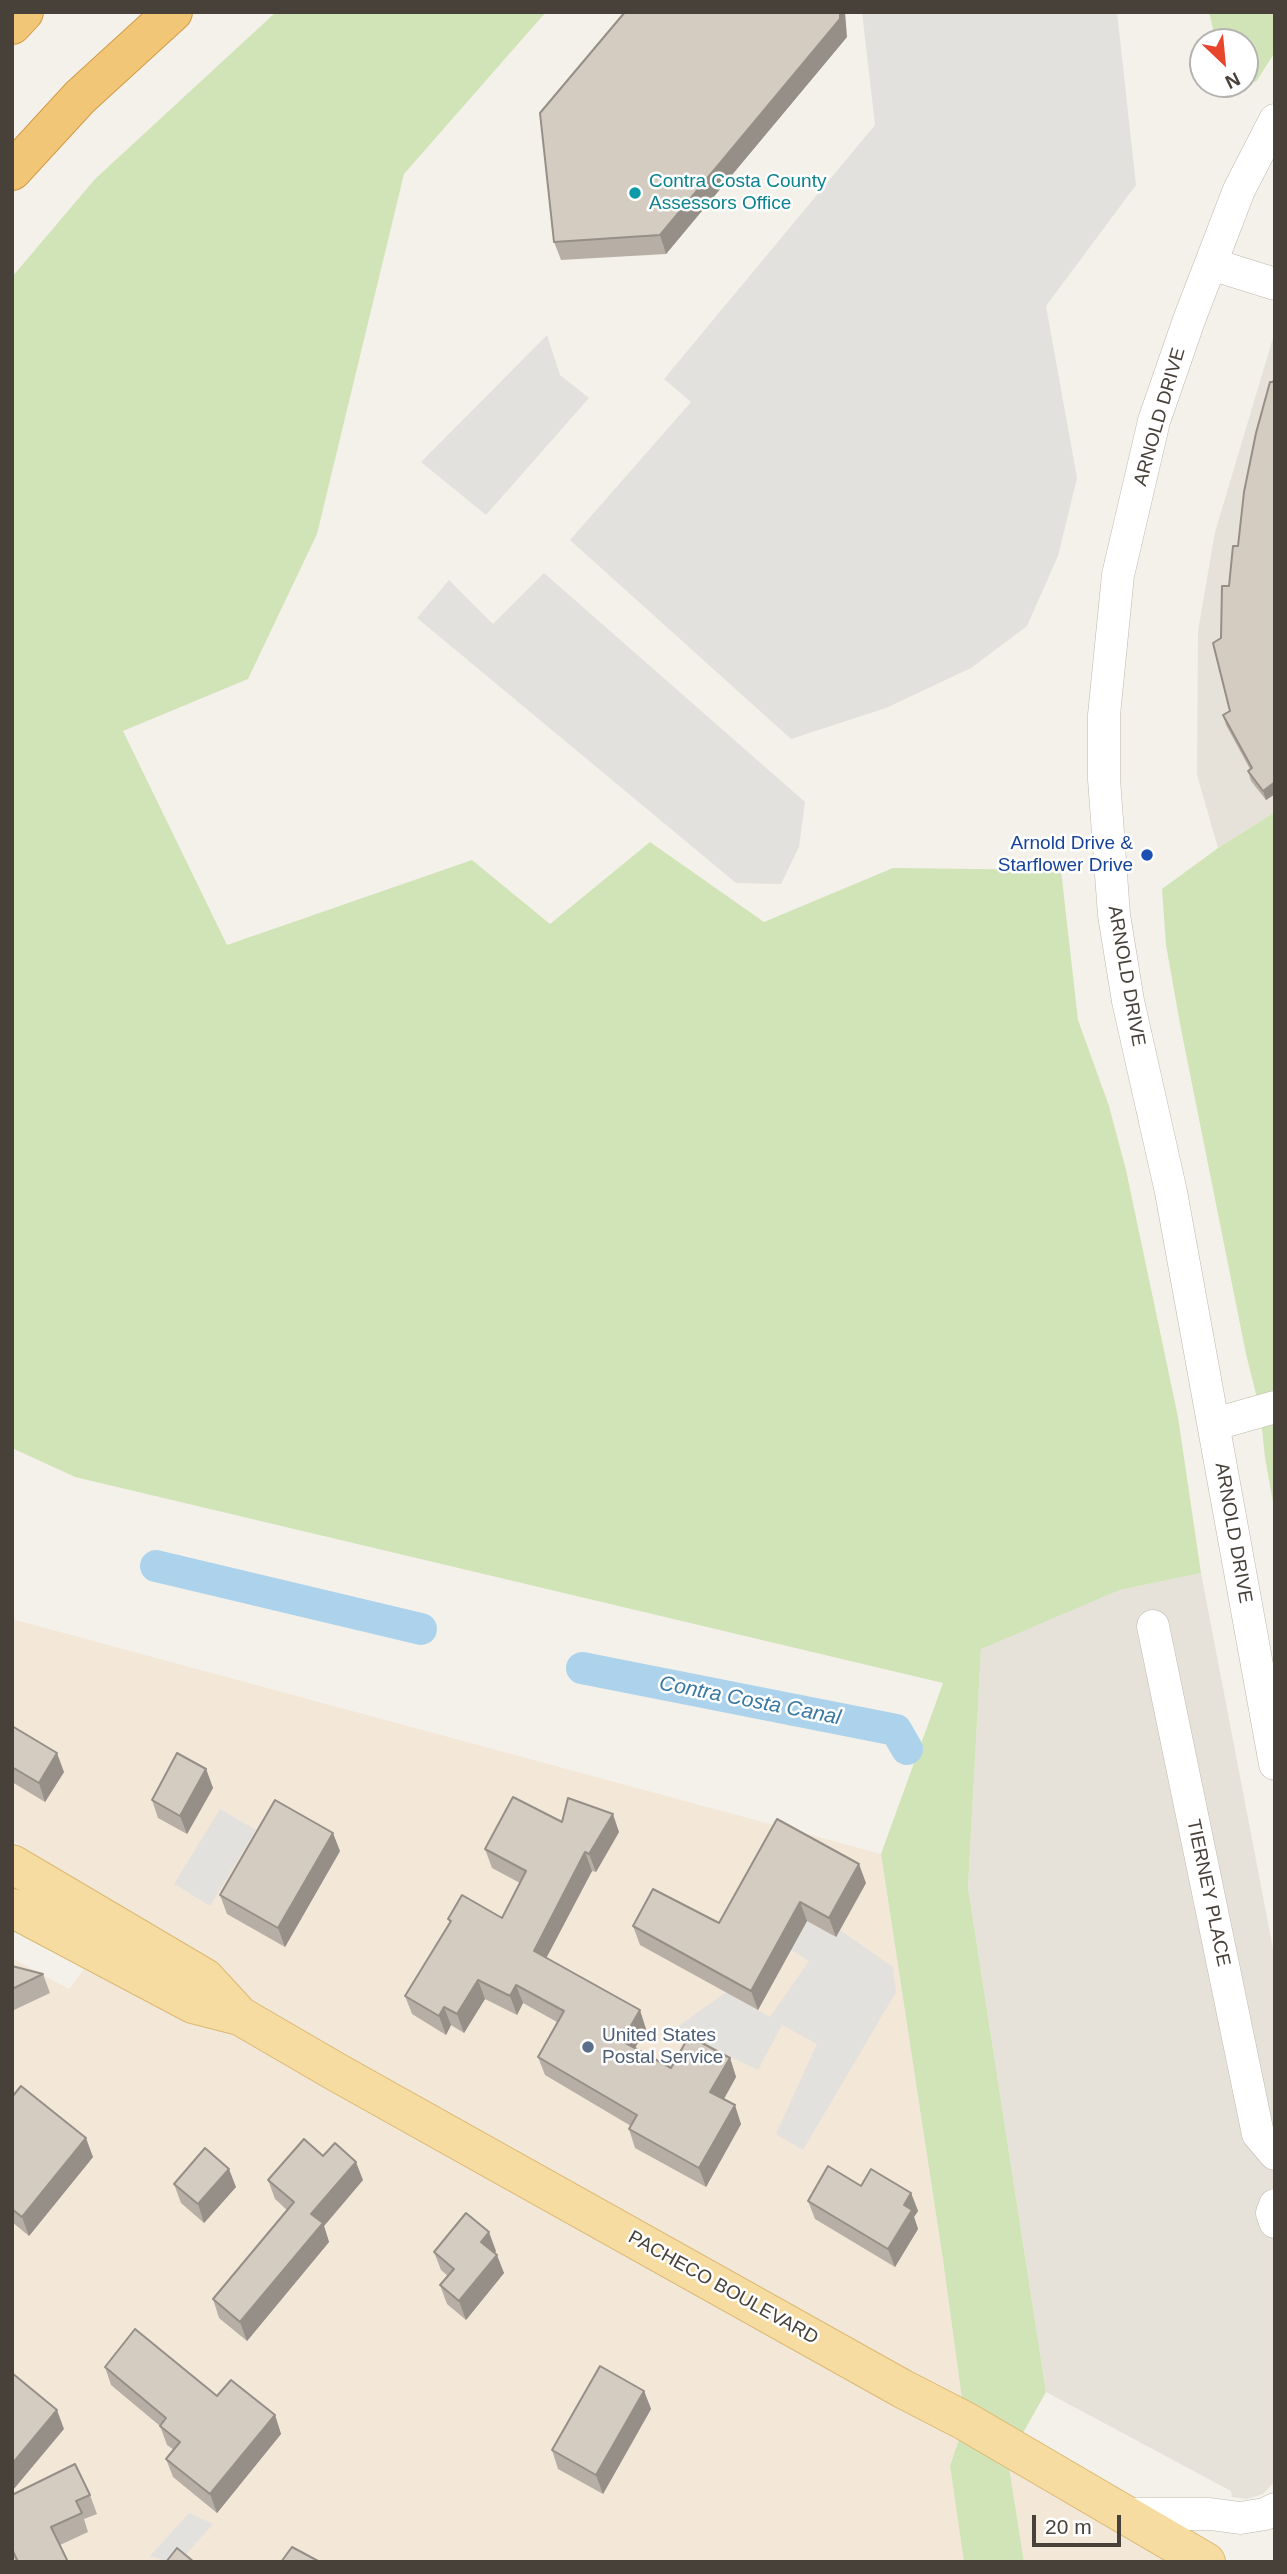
<!DOCTYPE html>
<html>
<head>
<meta charset="utf-8">
<style>
  body { margin:0 }
  #map { position:relative; width:1287px; height:2574px; overflow:hidden; background:#f4f1ea; font-family:Arial,sans-serif }
  canvas { display:block }
  .frame { position:absolute; inset:0; border:14px solid #474139; pointer-events:none }
  .north { position:absolute; left:1189px; top:28px; width:70px; height:70px; box-sizing:border-box; background:#fff; border:2px solid #b5b3b0; border-radius:50%; rotate:154deg; font-size:19px; font-weight:700; line-height:28px; text-align:center; color:#474139 }
  .north::after { content:''; display:block; margin:auto; width:24px; height:32px; background:#e8452d; clip-path:polygon(50% 0,100% 100%,50% 72%,0 100%) }
  .scale { position:absolute; left:1032px; top:2515px; width:89px; height:32px; box-sizing:border-box; border:4px solid #474139; border-top:0; padding-left:9px; font-size:21px; line-height:24px; white-space:nowrap; color:#474139; -webkit-text-stroke:5px #fff; paint-order:stroke }
</style>
</head>
<body>
<div id="map">
<canvas width="1287" height="2574"></canvas>
<div class="frame"></div>
<div class="north">N</div>
<div class="scale">20 m</div>
</div>
<script>
const ctx = document.querySelector('canvas').getContext('2d');
ctx.lineJoin = 'round';
function fill(path, color) {
  ctx.fillStyle = color;
  ctx.fill(path, 'evenodd');
}
function shape(rows) {
  const path = new Path2D();
  for (const r of rows) {
    path.moveTo(r[0], r[1]);
    for (let i = 2; i < r.length; i += 2) path.lineTo(r[i], r[i + 1]);
  }
  return path;
}
function stroke(path, color, width, dash) {
  ctx.strokeStyle = color;
  ctx.lineWidth = width;
  ctx.lineCap = dash ? 'butt' : 'round';
  ctx.setLineDash(dash || []);
  ctx.stroke(path);
}
function write(font, color, halo, rows, align = 'center') {
  ctx.font = font + ' Arial,sans-serif';
  ctx.lineWidth = 5;
  ctx.setLineDash([]);
  ctx.textBaseline = 'middle';
  ctx.strokeStyle = halo;
  ctx.fillStyle = color;
  for (const [text, x, y, turn = 0] of rows) {
    ctx.save();
    ctx.translate(x, y);
    ctx.rotate((+turn || 0) * Math.PI / 180);
    ctx.textAlign = isNaN(turn) ? turn : align;
    if (halo) ctx.strokeText(text, 0, 0);
    ctx.fillText(text, 0, 0);
    ctx.restore();
  }
}
const residential = shape([
  [1275,331,1275,812,1218,848,1197,775,1198,631,1215,532],
  [1201,1573,1275,1959,1275,2481,1263,2494,1247,2499,1232,2497,1231,2491,1046,2392,968,1887,981,1648,1120,1590]
]);
const commercial = shape([
  [12,1619,881,1854,943,2260,965,2421,950,2466,964,2562,12,2562,12,1958,69,1989,126,1912,12,1840],
  [1006,2448,1206,2562,1024,2562]
]);
const green = shape([
  [276,12,546,12,404,174,317,534,248,679,123,731,227,945,472,860,550,924,650,842,764,922,893,868,1061,870,1078,1020,1109,1106,1126,1170,1178,1417,1201,1573,1120,1590,981,1649,968,1887,1046,2392,1023,2433,1006,2448,1024,2562,964,2562,950,2466,965,2421,943,2260,881,1854,943,1683,75,1477,12,1448,12,277,95,179],
  [1209,12,1275,12,1275,52,1256,82,1245,77,1245,42,1216,42],
  [1275,812,1275,1513,1265,1458,1260,1410,1246,1354,1180,1024,1166,945,1162,889,1218,848]
]);
const parking = shape([
  [862,12,1117,12,1136,185,1046,306,1077,478,1058,556,1027,626,971,668,886,708,791,739,570,540,691,402,664,379,875,125],
  [547,335,560,375,589,398,486,515,421,462],
  [544,573,805,802,799,847,781,884,736,883,417,618,449,580,493,624],
  [220,1809,256,1830,210,1906,174,1884],
  [807,1921,836,1937,840,1930,893,1967,896,1992,803,2150,776,2134,817,2044,782,2025,758,2070,673,2030,726,1992,770,2017,809,1961,791,1950],
  [189,2513,213,2524,179,2562,169,2562,150,2556]
]);
const canal = shape([
  [156,1566,421,1629],
  [582,1668,896,1730,907,1749]
]);
const minor = shape([
  [1275,120,1239,190,1189,320,1154,421,1118,575,1104,715,1104,779,1114,915,1128,1001,1171,1192,1275,1764],
  [1211,264,1275,284],
  [1215,1424,1275,1407],
  [1153,1626,1258,2134,1275,2154],
  [1275,2205,1272,2213,1275,2222],
  [1123,2514,1210,2514,1240,2518,1265,2514,1275,2509]
]);
const major = shape([
  [12,1864,205,1978,240,2016,338,2073,903,2389,965,2421,1206,2562],
  [12,1908,193,2004,240,2016]
]);
const highway = shape([
  [12,25,24,12],
  [12,171,80,97,173,12]
]);
const wall = shape([
  [847,37,666,254,561,260,554,242],
  [1275,377,1275,794,1266,800,1251,781,1248,771,1250,769,1226,725,1223,715,1230,711,1221,638,1229,586,1238,546],
  [12,1726,64,1772,45,1802,12,1782],
  [206,1769,213,1788,187,1834,158,1818,152,1800],
  [562,1822,619,1832,596,1872,592,1871,546,1958,646,2029,635,2048,671,2068,730,2058,736,2077,724,2099,741,2124,706,2187,635,2148,629,2129,631,2126,545,2075,538,2057,557,2022,523,2003,517,2015,485,1999,464,2033,451,2025,446,2035,412,2014,405,1996,450,1923,448,1919,502,1918,520,1883,492,1868,485,1849],
  [340,1851,285,1947,227,1914,220,1895],
  [866,1883,836,1937,807,1921,758,2010,640,1945,633,1926,719,1923],
  [12,1966,43,1974,50,1993,12,2011],
  [12,2097,93,2157,29,2236,12,2222],
  [323,2156,363,2180,324,2226,329,2242,247,2341,219,2318,213,2299,287,2210,275,2199,268,2180],
  [174,2184,236,2187,204,2223,181,2203],
  [861,2186,911,2193,918,2211,914,2217,918,2229,895,2267,815,2219,808,2201],
  [496,2251,495,2253,504,2273,466,2320,447,2304,440,2285,448,2276,441,2270,434,2252],
  [105,2367,217,2396,275,2415,281,2434,217,2513,173,2477,166,2459,174,2450,167,2445,160,2426,111,2385],
  [644,2391,651,2409,603,2494,558,2469,552,2450],
  [12,2495,90,2495,97,2514,84,2519,88,2532,60,2545,68,2562,16,2562,12,2553]
]);
const shadedWall = shape([
  [840,12,845,12,847,37,666,254,660,235],
  [1275,782,1275,794,1266,800,1263,791],
  [57,1753,64,1772,45,1802,39,1783],
  [206,1769,213,1788,187,1834,180,1816],
  [613,1814,619,1832,596,1872,589,1854],
  [333,1833,340,1851,285,1947,278,1928],
  [585,1852,592,1871,540,1970,534,1951],
  [859,1864,866,1883,836,1937,829,1918],
  [800,1902,807,1921,758,2010,751,1991],
  [478,1980,485,1999,464,2033,457,2014],
  [516,1985,523,2003,517,2015,510,1996],
  [444,2007,451,2025,446,2035,439,2016],
  [640,2010,646,2029,628,2060,622,2041],
  [730,2058,736,2077,717,2111,710,2092],
  [735,2105,741,2124,706,2187,699,2168],
  [86,2138,93,2157,29,2236,22,2217],
  [356,2162,363,2180,324,2226,329,2242,247,2341,240,2322,311,2214],
  [229,2169,236,2187,204,2223,198,2204],
  [911,2193,918,2211,914,2217,918,2229,895,2267,888,2249,904,2205],
  [489,2232,496,2251,488,2260,481,2242],
  [497,2255,504,2273,466,2320,459,2301],
  [644,2391,651,2409,603,2494,596,2475],
  [57,2410,64,2429,13,2490,12,2487,12,2464],
  [275,2415,281,2434,217,2513,210,2494]
]);
const building = shape([
  [625,12,840,12,840,19,660,235,554,242,540,113,625,12],
  [1275,377,1275,782,1263,791,1248,771,1252,768,1223,715,1230,711,1213,643,1221,638,1222,586,1229,586,1233,546,1238,546,1244,492,1256,433,1270,382,1273,382,1275,377],
  [12,1726,57,1753,39,1783,12,1767,12,1726],
  [177,1753,206,1769,180,1816,152,1800,177,1753],
  [513,1797,562,1822,568,1798,613,1814,589,1854,585,1852,534,1951,640,2010,622,2041,671,2068,689,2036,730,2058,710,2092,735,2105,699,2168,629,2129,637,2115,538,2057,564,2011,516,1985,510,1996,478,1980,457,2014,444,2007,439,2016,405,1996,451,1921,448,1919,462,1895,502,1918,526,1871,485,1849,513,1797],
  [275,1800,333,1833,278,1928,220,1895,275,1800],
  [777,1819,859,1864,829,1918,800,1902,751,1991,633,1926,653,1889,719,1923,777,1819],
  [12,1966,43,1974,12,1989,12,1966],
  [21,2086,86,2138,22,2217,12,2209,12,2097,21,2086],
  [304,2139,323,2156,335,2143,356,2162,311,2214,323,2223,240,2322,213,2299,294,2202,268,2180,304,2139],
  [205,2148,229,2169,198,2204,174,2184,205,2148],
  [828,2166,861,2186,871,2169,911,2193,904,2205,912,2210,888,2249,808,2201,828,2166],
  [466,2213,489,2232,481,2242,497,2255,459,2301,440,2285,454,2269,434,2252,466,2213],
  [135,2329,217,2396,231,2380,275,2415,210,2494,166,2459,180,2442,160,2426,166,2418,105,2367,135,2329],
  [600,2366,644,2391,596,2475,552,2450,600,2366],
  [12,2373,57,2410,12,2464,12,2373],
  [75,2464,90,2495,76,2501,82,2513,51,2527,68,2562,18,2562,12,2549,12,2495,75,2464],
  [292,2547,320,2562,281,2562,292,2547],
  [177,2548,194,2562,166,2562,177,2548]
]);
const markers = [
  [635,193,7,"#0f9aa8"],
  [1147,855,7,"#1a4fb4"],
  [588,2047,7,"#5c6f8a"]
];
const cultureNames = [
  ["Contra Costa County",649,182],
  ["Assessors Office",649,204]
];
const streetNames = [
  ["ARNOLD DRIVE",1160,417,-74],
  ["ARNOLD DRIVE",1126,976,80],
  ["ARNOLD DRIVE",1233,1533,80],
  ["TIERNEY PLACE",1208,1893,78],
  ["PACHECO BOULEVARD",723,2288,29]
];
const transitNames = [
  ["Arnold Drive &",1133,844],
  ["Starflower Drive",1133,866]
];
const serviceNames = [
  ["United States",602,2036],
  ["Postal Service",602,2058]
];
const waterNames = [
  ["Contra Costa Canal",750,1701,11]
];
fill(residential, '#e7e2d9');
fill(commercial, '#f3e7d8');
fill(green, '#d1e4b7');
fill(parking, '#e3e1de');
stroke(canal, '#acd3eb', 32);
stroke(minor, '#bfb8ae', 33);
stroke(major, '#dab972', 40);
stroke(highway, '#d19b47', 40);
stroke(minor, '#fff', 32);
stroke(major, '#f6dca1', 38);
stroke(highway, '#f2c677', 38);
fill(wall, '#b7afa6');
fill(shadedWall, '#958f87');
fill(building, '#d5ccc1');
stroke(building, '#958f87', 2);
for (const [x, y, r, color] of markers) {
  const dot = new Path2D();
  dot.arc(x, y, r, 0, 2 * Math.PI);
  ctx.fillStyle = color;
  ctx.fill(dot);
  stroke(dot, '#fff', 2.5);
}
write('19px', '#0d838f', '#fff', cultureNames, 'left');
write('19px', '#474139', '#fff', streetNames);
write('19px', '#164399', '#fff', transitNames, 'right');
write('19px', '#4e5e75', '#fff', serviceNames, 'left');
write('italic 21px', '#3879a3', '#fff', waterNames);
</script>
</body>
</html>
